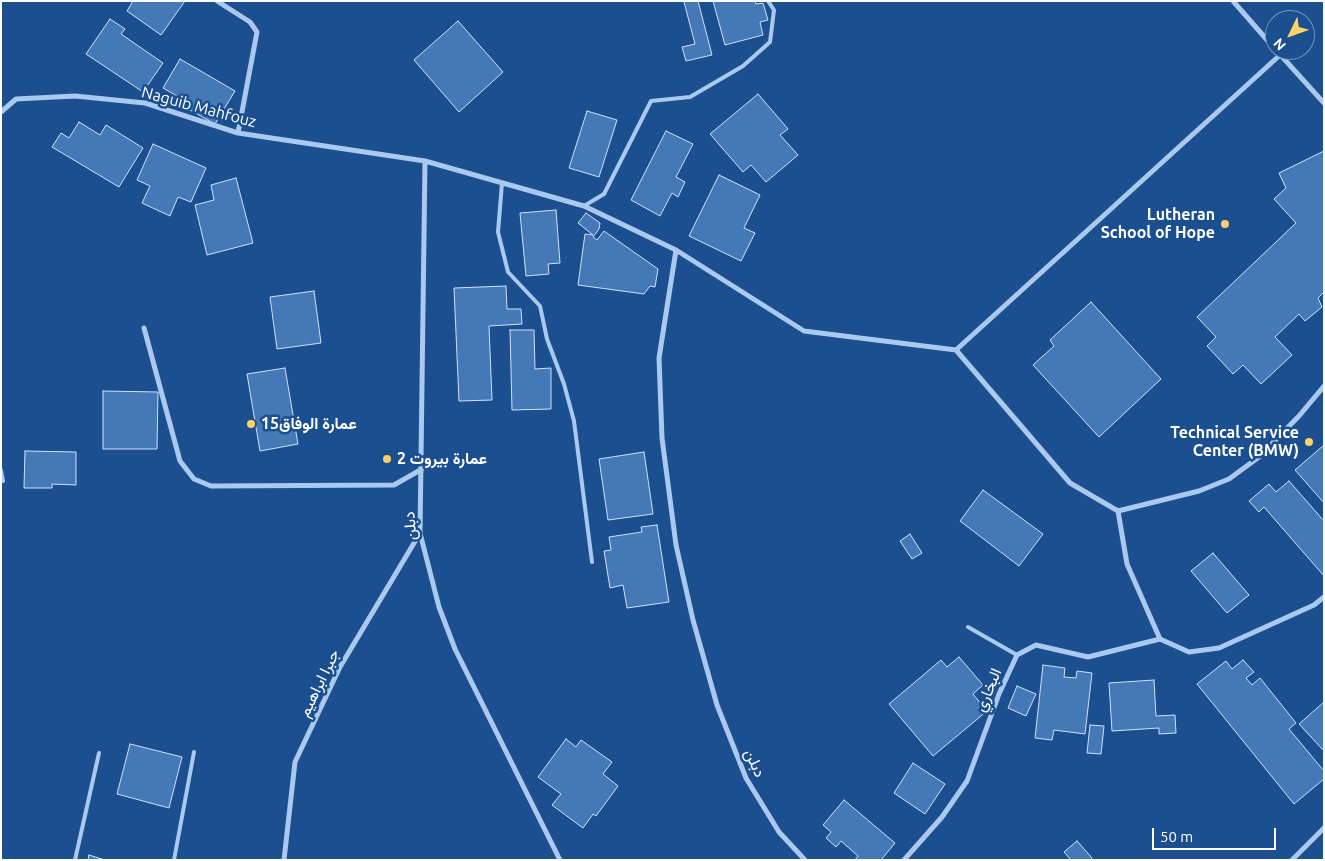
<!DOCTYPE html>
<html>
<head>
<meta charset="utf-8">
<style>
  body { margin:0 }
  #map { position:relative; width:1325px; height:861px; overflow:hidden; background:#1b4f8f; font-family:Ubuntu,sans-serif }
  canvas { display:block }
  .frame { position:absolute; inset:0; border:2px solid #fff; pointer-events:none }
  .north { position:absolute; left:1265px; top:10px; width:50px; height:50px; box-sizing:border-box; background:#1b4f8f; border:1px solid #7695bc; border-radius:50%; rotate:228deg; font-size:14px; font-weight:700; line-height:20px; text-align:center; color:#fff }
  .north::after { content:''; display:block; margin:auto; width:18px; height:22px; background:#ffd166; clip-path:polygon(50% 0,100% 100%,50% 72%,0 100%) }
  .scale { position:absolute; left:1152px; top:828px; width:124px; height:22px; box-sizing:border-box; border:2px solid #fff; border-top:0; padding-left:6px; font-size:15px; line-height:18px; white-space:nowrap; color:#fff; -webkit-text-stroke:4px #1b4f8f; paint-order:stroke }
</style>
</head>
<body>
<div id="map">
<canvas width="1325" height="861"></canvas>
<div class="frame"></div>
<div class="north">N</div>
<div class="scale">50 m</div>
</div>
<script>
const ctx = document.querySelector('canvas').getContext('2d');
ctx.lineJoin = 'round';
function fill(path, color) {
  ctx.fillStyle = color;
  ctx.fill(path, 'evenodd');
}
function shape(rows) {
  const path = new Path2D();
  for (const r of rows) {
    path.moveTo(r[0], r[1]);
    for (let i = 2; i < r.length; i += 2) path.lineTo(r[i], r[i + 1]);
  }
  return path;
}
function stroke(path, color, width, dash) {
  ctx.strokeStyle = color;
  ctx.lineWidth = width;
  ctx.lineCap = dash ? 'butt' : 'round';
  ctx.setLineDash(dash || []);
  ctx.stroke(path);
}
function write(font, color, halo, rows, align = 'center') {
  ctx.font = font + ' Ubuntu,Vazirmatn,sans-serif';
  ctx.lineWidth = 5;
  ctx.setLineDash([]);
  ctx.textBaseline = 'middle';
  ctx.strokeStyle = halo;
  ctx.fillStyle = color;
  for (const [text, x, y, turn = 0] of rows) {
    ctx.save();
    ctx.translate(x, y);
    ctx.rotate((+turn || 0) * Math.PI / 180);
    ctx.textAlign = isNaN(turn) ? turn : align;
    if (halo) ctx.strokeText(text, 0, 0);
    ctx.fillText(text, 0, 0);
    ctx.restore();
  }
}
const building = shape([
  [133,1,185,1,161,35,127,11,133,1],
  [687,1,698,1,712,55,686,61,682,47,695,44,684,2,687,1],
  [713,1,755,1,756,4,763,3,768,20,760,22,763,35,725,45,713,1],
  [110,19,125,29,121,34,163,63,143,92,86,54,110,19],
  [458,21,503,72,459,112,414,60,458,21],
  [180,59,235,91,215,124,174,101,177,96,163,88,180,59],
  [758,94,788,129,780,135,798,155,766,182,751,165,743,172,710,134,758,94],
  [587,111,617,120,599,177,569,168,587,111],
  [79,122,100,135,106,125,143,148,119,187,52,147,61,133,69,138,79,122],
  [666,131,693,144,676,177,685,182,678,197,672,193,660,216,631,200,666,131],
  [153,144,206,168,191,202,178,197,170,216,142,203,150,186,137,180,153,144],
  [1324,151,1324,292,1318,298,1322,307,1305,321,1299,314,1275,337,1292,355,1261,384,1243,365,1233,374,1207,346,1216,337,1197,317,1296,223,1274,199,1286,188,1279,173,1324,151],
  [719,175,760,195,744,228,755,233,741,261,689,236,719,175],
  [236,178,253,243,207,255,195,205,214,200,211,185,236,178],
  [556,210,560,263,548,264,549,274,526,276,520,213,556,210],
  [586,213,600,223,599,229,593,237,597,240,604,231,658,269,655,287,650,286,644,294,578,285,585,234,593,235,578,223,586,213],
  [506,286,507,309,521,309,522,324,489,326,492,400,459,401,454,288,506,286],
  [314,291,321,343,277,349,270,297,314,291],
  [1091,302,1161,379,1099,437,1033,365,1054,346,1050,340,1091,302],
  [510,330,534,330,535,369,551,368,551,409,512,410,510,330],
  [285,368,298,444,260,451,247,374,285,368],
  [103,391,158,392,157,449,103,449,103,391],
  [1324,445,1324,503,1295,470,1324,445],
  [25,451,76,452,76,485,52,484,52,488,24,488,25,451],
  [644,452,653,514,608,520,599,459,644,452],
  [1289,481,1324,521,1324,576,1264,507,1259,512,1249,501,1269,484,1276,492,1289,481],
  [983,490,1043,534,1019,566,960,521,983,490],
  [657,525,669,602,627,608,623,585,610,588,604,551,611,550,609,537,642,532,641,527,657,525],
  [910,534,922,553,912,559,900,541,910,534],
  [1213,553,1249,595,1227,613,1191,571,1213,553],
  [959,657,983,685,973,694,987,711,933,756,889,704,941,660,947,667,959,657],
  [1243,660,1254,672,1246,678,1252,685,1260,678,1296,723,1289,729,1324,771,1324,779,1294,804,1197,684,1226,661,1232,669,1243,660],
  [1043,665,1065,668,1064,677,1076,678,1077,671,1092,673,1085,734,1054,730,1052,740,1035,738,1043,665],
  [1154,680,1156,716,1175,715,1176,733,1159,734,1159,728,1112,731,1109,683,1154,680],
  [1017,686,1036,694,1026,716,1008,708,1017,686],
  [1324,702,1324,751,1299,724,1324,702],
  [1090,725,1104,726,1101,754,1087,753,1090,725],
  [566,739,576,747,581,740,612,762,603,774,618,786,596,816,593,814,583,828,552,805,561,794,538,777,566,739],
  [130,744,182,757,169,808,117,794,130,744],
  [913,763,945,784,925,814,894,793,913,763],
  [844,800,895,843,881,860,855,860,858,856,841,841,836,847,826,838,831,832,823,825,844,800],
  [1077,841,1092,858,1091,860,1071,860,1064,852,1077,841],
  [89,855,105,860,88,860,89,855]
]);
const service = shape([
  [502,183,498,232,508,272,540,306,547,339,564,384,574,421,592,562],
  [584,206,604,194,651,101,690,97,743,66,770,42,774,10,768,1],
  [1,470,3,481],
  [968,627,1017,655],
  [75,860,99,753],
  [174,860,194,752]
]);
const minor = shape([
  [217,1,250,22,257,32,238,133],
  [1233,1,1275,49],
  [1276,50,1324,103],
  [1,112,16,99,75,96,145,103,238,133,425,161,584,206,676,250,804,331,956,350,1070,483,1118,511],
  [425,161,420,533,439,607,455,649,560,860],
  [676,250,659,358,662,438,676,545,693,620,717,705,746,778,779,832,805,860],
  [144,328,180,461,194,479,211,486,394,485,422,469],
  [956,350,1280,55],
  [1118,511,1127,564,1160,639,1189,652,1219,648,1314,605,1324,597],
  [1118,511,1199,491,1229,479,1259,457,1299,416,1324,386],
  [284,860,295,762,340,667,420,533],
  [904,860,942,817,967,781,999,694,1017,655,1036,645,1088,657,1160,639],
  [1292,860,1324,828]
]);
const markers = [
  [1225,224,5,"#ffd166"],
  [251,424,5,"#ffd166"],
  [1309,442,5,"#ffd166"],
  [387,459,5,"#ffd166"]
];
const streetNames = [
  ["Naguib Mahfouz",199,107,15],
  ["دبلن",410,526,-94],
  ["جبرا ابراهيم",319,683,-64],
  ["البخاري",988,690,-67],
  ["دبلن",755,763,65]
];
const poiNames = [
  ["Lutheran",1215,215],
  ["School of Hope",1215,233],
  ["عمارة الوفاق15",261,424,"left"],
  ["Technical Service",1299,433],
  ["Center (BMW)",1299,451],
  ["عمارة بيروت 2",397,459,"left"]
];
fill(building, '#4478b7');
stroke(building, '#cfe3fa', 1);
stroke(service, '#a9c9ee', 4);
stroke(minor, '#a9c9ee', 5);
for (const [x, y, r, color] of markers) {
  const dot = new Path2D();
  dot.arc(x, y, r, 0, 2 * Math.PI);
  ctx.fillStyle = color;
  ctx.fill(dot);
  stroke(dot, '#1b4f8f', 2);
}
write('16px', '#fff', '#1b4f8f', streetNames);
write('bold 16px', '#fff', '#1b4f8f', poiNames, 'right');
</script>
</body>
</html>
